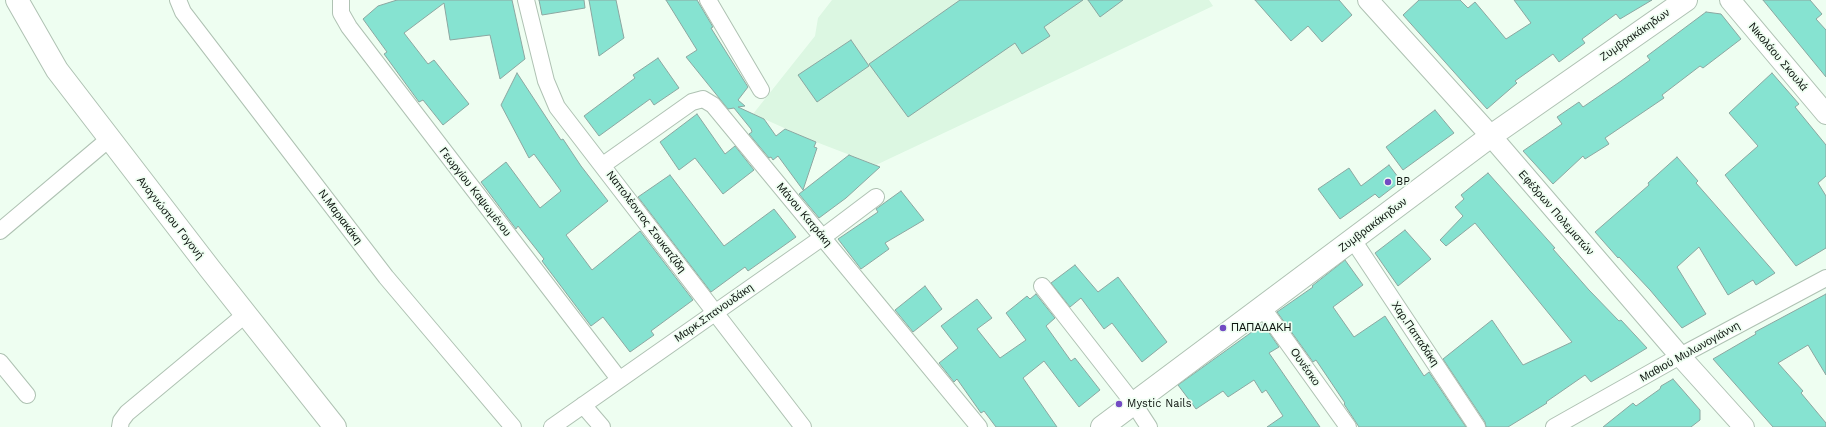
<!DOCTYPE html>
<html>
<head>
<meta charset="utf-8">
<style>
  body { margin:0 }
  canvas { display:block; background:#eefef1 }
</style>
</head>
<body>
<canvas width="1826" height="427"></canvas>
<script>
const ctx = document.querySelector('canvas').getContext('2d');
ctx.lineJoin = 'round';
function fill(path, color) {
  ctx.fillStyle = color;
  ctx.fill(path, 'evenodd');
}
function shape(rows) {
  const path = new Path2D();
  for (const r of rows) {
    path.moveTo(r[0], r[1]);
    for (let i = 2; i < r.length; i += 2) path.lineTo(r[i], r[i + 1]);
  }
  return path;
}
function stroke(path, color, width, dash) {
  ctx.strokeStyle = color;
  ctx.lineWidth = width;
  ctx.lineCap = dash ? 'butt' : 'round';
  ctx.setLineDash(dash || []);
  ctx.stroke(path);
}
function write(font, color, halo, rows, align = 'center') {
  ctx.font = font + ' "Work Sans",sans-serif';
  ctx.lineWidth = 3.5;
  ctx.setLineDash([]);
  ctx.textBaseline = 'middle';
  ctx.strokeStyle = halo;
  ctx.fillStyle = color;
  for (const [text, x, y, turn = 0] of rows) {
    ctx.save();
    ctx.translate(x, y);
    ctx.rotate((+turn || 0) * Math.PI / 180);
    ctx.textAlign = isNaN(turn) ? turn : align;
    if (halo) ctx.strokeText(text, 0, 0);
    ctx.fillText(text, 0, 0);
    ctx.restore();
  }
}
const built = shape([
  [832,0,1209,0,1213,6,876,165,811,140,753,114,815,36,818,18]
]);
const building = shape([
  [397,0,512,0,525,59,500,79,490,35,450,40,444,3,404,33,428,64,434,60,469,104,443,125,423,100,419,102,384,54,387,52,363,19,378,6,397,0],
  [539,0,584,0,585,8,542,15,539,0],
  [589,0,616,0,624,38,599,56,589,0],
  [666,0,697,0,713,27,711,28,748,87,738,100,745,106,738,107,764,119,776,136,785,129,816,142,814,147,817,148,803,190,778,156,773,160,771,157,769,158,749,134,752,132,751,129,734,108,728,109,686,57,697,50,666,0],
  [960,0,1083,0,1044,27,1050,36,1022,54,1015,43,908,117,869,64,960,0],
  [1088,0,1123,0,1100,17,1088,0],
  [1255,0,1339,0,1352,15,1322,42,1308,26,1291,41,1255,0],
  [1419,0,1460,0,1468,8,1475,2,1506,39,1531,23,1514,0,1652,0,1620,19,1616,14,1582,39,1585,43,1559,62,1553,54,1515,81,1517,83,1487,109,1403,15,1419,0],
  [1763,0,1810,0,1822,14,1816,19,1826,30,1826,77,1763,0],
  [1706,12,1721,14,1741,39,1703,68,1700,66,1662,95,1664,98,1605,138,1609,144,1585,159,1583,156,1553,184,1523,151,1562,124,1557,117,1579,102,1583,107,1621,81,1650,60,1647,56,1706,12],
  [851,40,869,66,817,102,798,75,851,40],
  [658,58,679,88,654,105,650,99,599,136,584,116,635,78,633,75,658,58],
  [517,73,561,140,563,139,581,166,608,201,566,235,592,270,640,231,693,300,651,331,654,335,630,352,603,317,591,326,542,261,544,259,518,226,516,229,481,182,506,162,540,208,561,191,534,154,529,158,501,105,517,73],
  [1772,73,1799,104,1795,107,1826,145,1826,176,1818,183,1826,196,1826,248,1796,266,1725,175,1758,146,1729,113,1772,73],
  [1435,110,1454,133,1403,170,1386,147,1435,110],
  [697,114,725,154,735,146,754,170,723,194,695,158,679,170,660,142,697,114],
  [849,155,880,167,846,198,819,218,799,194,849,155],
  [1677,157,1698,181,1696,183,1775,273,1756,285,1753,280,1728,295,1699,247,1677,267,1706,314,1682,328,1650,290,1619,257,1618,258,1595,232,1649,185,1648,183,1677,157],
  [1389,165,1401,181,1379,198,1375,194,1340,219,1318,189,1349,168,1361,186,1389,165],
  [1488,173,1555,248,1553,249,1589,290,1619,321,1621,320,1647,348,1591,382,1585,375,1546,402,1547,403,1508,427,1486,427,1485,422,1443,359,1492,320,1523,365,1572,342,1475,223,1446,246,1440,240,1463,216,1455,207,1464,199,1461,195,1488,173],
  [670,175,724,246,774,209,796,237,748,271,745,267,711,292,638,197,670,175],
  [901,191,924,220,885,243,889,249,861,269,838,239,878,212,876,209,901,191],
  [1405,230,1431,259,1398,286,1375,253,1405,230],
  [1345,260,1363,285,1333,307,1354,337,1385,316,1424,376,1429,372,1466,427,1359,427,1344,404,1345,403,1316,360,1313,362,1277,312,1313,287,1312,286,1345,260],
  [1075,265,1098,292,1118,277,1167,342,1142,362,1112,323,1104,329,1081,298,1070,307,1051,283,1075,265],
  [925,286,942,309,913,332,895,310,925,286],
  [1036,294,1055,318,1046,326,1071,361,1075,358,1100,390,1079,407,1044,361,1023,378,1057,427,996,427,984,411,981,413,957,379,954,382,939,363,958,348,941,326,977,299,992,318,977,329,1000,358,1026,340,1006,313,1027,296,1030,299,1036,294],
  [1826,294,1826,375,1808,345,1778,363,1803,391,1801,393,1826,423,1826,427,1773,427,1713,359,1756,334,1755,332,1826,294],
  [1263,324,1279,347,1269,353,1320,427,1267,427,1283,416,1266,390,1262,393,1254,380,1228,397,1223,391,1196,409,1178,385,1263,324],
  [1673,379,1700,410,1700,420,1691,427,1603,427,1633,403,1636,406,1660,389,1661,386,1673,379]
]);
const minor = shape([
  [178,0,183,12,386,277,513,427],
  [341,0,341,13,349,27,619,379],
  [526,0,546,81,557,107,803,427],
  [708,0,761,90],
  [603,165,692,102,703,99,713,105,979,427],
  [0,231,109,139],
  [1353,240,1477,427],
  [1042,286,1134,404,1149,427],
  [1262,307,1348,427],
  [0,362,27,395],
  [583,405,602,427],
  [120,427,121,421,127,413,246,314],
  [552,427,823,237,876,197],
  [1554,427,1680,356,1826,278]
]);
const tertiary = shape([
  [1368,0,1491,136,1680,356,1744,427],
  [1730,0,1826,114]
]);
const secondary = shape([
  [1102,427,1491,136,1686,0]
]);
const primary = shape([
  [17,0,57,70,210,269,335,427]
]);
const markers = [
  [1388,182,4,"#734bc3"],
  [1223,328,4,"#734bc3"],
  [1119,404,4,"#734bc3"]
];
const streetNames = [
  ["Ζυμβρακάκηδων",1635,35,-35],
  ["Νικολάου Σκουλά",1778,57,50],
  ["Γεωργίου Καψωμένου",475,192,52],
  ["Εφέδρων Πολεμιστών",1556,213,49],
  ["Μάνου Κατράκη",804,215,50],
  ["Ν.Μαριακάκη",340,217,53],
  ["Αναγνώστου Γογονή",170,218,52],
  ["Ναπολέοντος Σουκατζίδη",646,222,53],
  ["Ζυμβρακάκηδων",1373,225,-37],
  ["Μαρκ.Σπανουδάκη",714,313,-35],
  ["Χαρ.Παπαδάκη",1415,334,56],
  ["Μαθιού Μυλωνογιάννη",1690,352,-29],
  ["Ουνέσκο",1305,367,55]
];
const poiNames = [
  ["BP",1396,182],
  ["ΠΑΠΑΔΑΚΗ",1231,328],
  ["Mystic Nails",1127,404]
];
fill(built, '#dcf7e2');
fill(building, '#86e3d1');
stroke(building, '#8ca7a1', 1);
stroke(minor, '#afc2b3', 18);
stroke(tertiary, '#afc2b3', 22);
stroke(secondary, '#afc2b3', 24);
stroke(primary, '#afc2b3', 24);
stroke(minor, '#fff', 16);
stroke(tertiary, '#fff', 20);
stroke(secondary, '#fff', 22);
stroke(primary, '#fff', 22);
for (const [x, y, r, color] of markers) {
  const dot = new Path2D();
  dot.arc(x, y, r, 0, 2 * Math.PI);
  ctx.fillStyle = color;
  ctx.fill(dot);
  stroke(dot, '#eefef1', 1.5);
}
write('11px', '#0d140f', '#eefef1', streetNames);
write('11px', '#0d140f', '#eefef1', poiNames, 'left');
</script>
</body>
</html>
